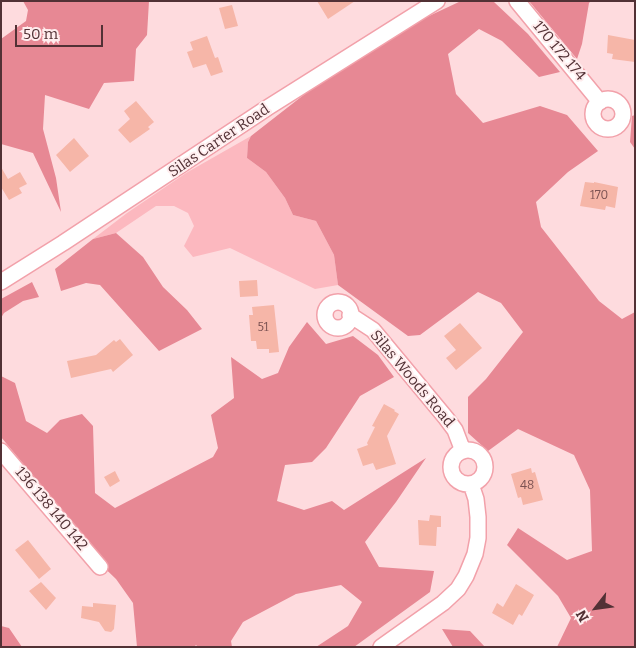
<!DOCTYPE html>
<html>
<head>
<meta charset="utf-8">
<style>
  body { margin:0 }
  #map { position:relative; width:636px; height:648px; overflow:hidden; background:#fedbde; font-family:Bitter,serif }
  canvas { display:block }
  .frame { position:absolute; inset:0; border:2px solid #523135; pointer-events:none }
  .north { position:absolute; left:571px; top:583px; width:50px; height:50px; -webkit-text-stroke:4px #ffedee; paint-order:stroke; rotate:240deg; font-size:14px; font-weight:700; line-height:20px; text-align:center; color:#523135 }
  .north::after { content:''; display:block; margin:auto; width:18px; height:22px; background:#523135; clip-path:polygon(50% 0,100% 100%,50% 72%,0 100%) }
  .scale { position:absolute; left:15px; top:25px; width:88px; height:22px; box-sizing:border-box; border:2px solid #523135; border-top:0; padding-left:6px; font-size:15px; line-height:18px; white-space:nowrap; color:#523135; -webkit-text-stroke:4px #ffedee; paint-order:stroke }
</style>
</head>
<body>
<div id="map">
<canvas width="636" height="648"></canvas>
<div class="frame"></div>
<div class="north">N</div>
<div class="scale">50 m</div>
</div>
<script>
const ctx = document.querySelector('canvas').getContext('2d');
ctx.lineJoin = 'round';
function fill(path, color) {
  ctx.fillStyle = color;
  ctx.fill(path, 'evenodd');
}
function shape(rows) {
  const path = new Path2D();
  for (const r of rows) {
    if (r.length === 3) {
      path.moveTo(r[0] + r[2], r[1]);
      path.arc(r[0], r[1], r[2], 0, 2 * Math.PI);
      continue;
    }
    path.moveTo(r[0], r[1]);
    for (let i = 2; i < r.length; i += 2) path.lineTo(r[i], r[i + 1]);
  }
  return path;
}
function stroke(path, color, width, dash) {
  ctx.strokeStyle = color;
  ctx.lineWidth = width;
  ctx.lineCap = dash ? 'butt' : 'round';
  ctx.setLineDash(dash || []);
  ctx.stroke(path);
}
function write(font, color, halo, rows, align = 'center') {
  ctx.font = font + ' Bitter,serif';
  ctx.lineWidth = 4;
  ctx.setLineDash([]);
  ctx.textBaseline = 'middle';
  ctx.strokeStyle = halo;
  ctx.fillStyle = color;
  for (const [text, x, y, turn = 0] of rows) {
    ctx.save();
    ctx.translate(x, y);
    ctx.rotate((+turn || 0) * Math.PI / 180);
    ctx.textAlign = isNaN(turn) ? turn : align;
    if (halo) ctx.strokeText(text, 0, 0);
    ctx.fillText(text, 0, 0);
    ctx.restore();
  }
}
const green = shape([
  [251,136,248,142,247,158,266,172,285,198,293,215,316,221,334,255,338,285,315,289,230,248,193,257,184,246,194,226,188,213,174,206,156,206,116,233,93,239,127,213,186,173]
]);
const forest = shape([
  [23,1,149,1,147,35,136,49,134,81,104,83,89,109,45,95,43,129,56,178,61,212,33,153,1,144,1,39,26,21,28,10],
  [461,1,494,2,528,34,560,72,539,77,502,41,479,29,448,54,456,94,483,123,540,106,567,115,598,151,568,172,536,202,541,227,599,301,622,319,635,312,635,647,557,647,571,618,558,596,507,545,518,528,567,560,592,551,590,490,574,455,518,429,488,451,468,433,468,397,486,379,523,332,501,303,478,292,420,335,408,336,338,285,334,255,316,221,293,215,285,198,266,172,247,158,248,142,251,136,369,44],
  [529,1,591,1,589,3,582,44,577,59],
  [635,115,635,149,630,142,632,116],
  [116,233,143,257,163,287,187,310,202,329,159,351,100,285,86,283,61,291,55,269,93,239],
  [32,282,39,297,23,301,4,313,1,318,1,299],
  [307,322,326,344,353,336,378,355,394,377,360,396,326,448,312,462,285,465,277,501,304,510,332,501,344,510,426,458,396,502,365,542,379,567,434,571,430,592,354,647,316,647,348,626,362,602,341,585,296,594,243,622,231,641,232,647,198,647,196,645,194,647,137,647,133,603,116,579,90,554,86,540,1,437,1,376,15,383,26,421,47,433,60,420,82,414,93,426,95,493,115,508,213,457,218,448,211,415,234,398,231,357,262,379,278,373,289,347],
  [1,626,9,628,22,647,1,647],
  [442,629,470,631,485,647,453,647]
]);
const building = shape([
  [317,1,355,1,328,19],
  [232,5,238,26,225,29,219,8],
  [608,35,635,40,635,62,612,59,613,54,607,53],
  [207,36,215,58,218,57,223,72,211,76,206,64,193,68,187,52,193,50,190,42],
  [136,101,154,122,148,127,150,129,130,143,118,130,130,119,124,111],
  [74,138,89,156,70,172,56,155],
  [1,167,8,179,20,172,27,184,19,188,22,193,9,200,1,187],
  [585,182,594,183,594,182,618,187,615,208,606,206,605,210,580,206],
  [257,280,258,296,240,297,239,281],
  [274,305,279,352,269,353,269,349,257,349,256,341,251,341,249,315,253,315,252,307],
  [460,323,482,348,456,370,446,358,456,350,444,336],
  [120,339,133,355,113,372,111,369,71,378,67,361,96,355,114,340,116,342],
  [384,404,395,410,394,411,399,414,387,436,396,464,376,470,373,463,363,466,357,449,368,445,367,443,375,427,372,426],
  [531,468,532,473,535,472,543,500,523,505,521,497,518,498,511,474],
  [115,471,120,481,110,487,104,477],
  [430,515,441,516,441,527,437,527,436,546,419,545,418,520,429,521],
  [28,540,51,569,39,579,15,550],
  [41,582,56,598,46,610,29,591],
  [516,584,534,595,522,616,519,614,513,625,492,613,497,603,503,607],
  [93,603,116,605,114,629,111,632,105,631,99,622,81,618,82,606,93,607]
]);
const minor = shape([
  [517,1,600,102],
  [608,114,15],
  [1,282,63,243,267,108,437,1],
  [338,315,13],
  [350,315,373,330,446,418,455,430,463,451],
  [468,467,17],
  [1,451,100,567],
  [381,647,443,603,458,589,466,576,475,554,478,538,478,517,476,499,471,484]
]);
const numberNames = [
  ["170",599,196],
  ["51",263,328],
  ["48",527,486]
];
const streetNames = [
  ["170 172 174",559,51,50],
  ["Silas Carter Road",219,141,-34],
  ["Silas Woods Road",412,379,50],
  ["136 138 140 142",51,509,50]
];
fill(green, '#fcb8bf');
fill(forest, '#e78894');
fill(building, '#f6b6a8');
stroke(minor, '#f2a1aa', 18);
stroke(minor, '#fff', 15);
write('12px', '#7b5252', null, numberNames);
write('15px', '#523135', '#ffedee', streetNames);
</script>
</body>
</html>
